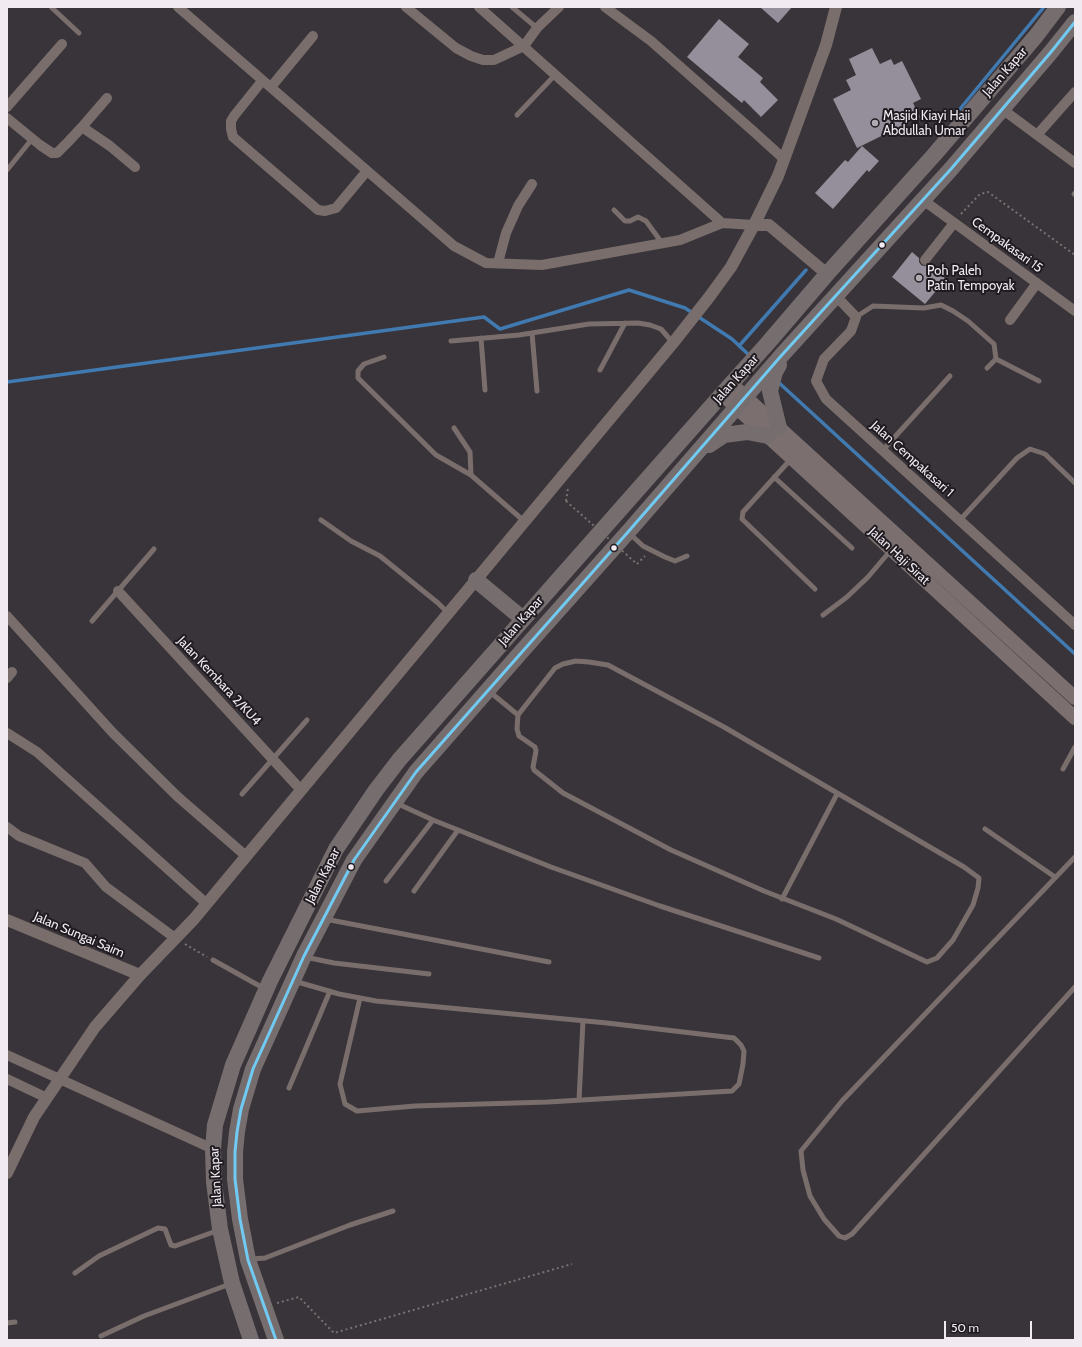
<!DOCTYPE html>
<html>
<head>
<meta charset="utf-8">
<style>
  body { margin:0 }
  #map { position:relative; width:1082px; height:1347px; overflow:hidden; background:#393439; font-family:Cabin,sans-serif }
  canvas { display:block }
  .frame { position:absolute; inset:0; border:8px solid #f1ebf1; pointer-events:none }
  .scale { position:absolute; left:944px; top:1321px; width:88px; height:18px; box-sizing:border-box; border:2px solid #f1ebf1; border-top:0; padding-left:5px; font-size:12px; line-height:14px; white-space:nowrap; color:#f1ebf1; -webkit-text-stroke:3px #1f1b20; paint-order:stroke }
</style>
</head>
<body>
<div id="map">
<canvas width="1082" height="1347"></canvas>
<div class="frame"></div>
<div class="scale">50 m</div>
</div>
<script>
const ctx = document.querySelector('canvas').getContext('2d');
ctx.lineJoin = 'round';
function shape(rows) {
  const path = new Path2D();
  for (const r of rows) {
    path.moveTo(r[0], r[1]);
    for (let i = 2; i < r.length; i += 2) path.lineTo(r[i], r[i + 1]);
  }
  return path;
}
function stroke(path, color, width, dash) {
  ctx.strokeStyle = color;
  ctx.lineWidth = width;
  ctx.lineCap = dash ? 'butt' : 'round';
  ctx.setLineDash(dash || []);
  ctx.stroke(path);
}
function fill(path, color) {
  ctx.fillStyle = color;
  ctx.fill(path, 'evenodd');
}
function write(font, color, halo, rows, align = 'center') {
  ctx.font = font + ' Cabin,sans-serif';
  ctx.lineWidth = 4;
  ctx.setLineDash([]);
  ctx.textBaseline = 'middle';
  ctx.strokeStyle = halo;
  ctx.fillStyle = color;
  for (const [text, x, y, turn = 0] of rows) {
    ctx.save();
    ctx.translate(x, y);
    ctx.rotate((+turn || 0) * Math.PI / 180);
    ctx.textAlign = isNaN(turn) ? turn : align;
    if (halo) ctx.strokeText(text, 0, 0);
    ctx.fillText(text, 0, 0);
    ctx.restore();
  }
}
const stream = shape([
  [960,109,1044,7],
  [739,346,806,270],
  [777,381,1075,654],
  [7,382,484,317,500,329,629,290,685,308,732,339,751,357]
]);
const building = shape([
  [760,7,792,7,778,23],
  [719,19,749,44,738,57,763,78,760,82,778,100,761,117,744,100,742,103,687,57],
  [872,48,880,64,891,59,894,65,902,61,921,99,913,103,920,117,857,148,833,99,851,90,846,80,856,75,849,59],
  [862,146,879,161,869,172,867,170,833,209,815,193,845,160,848,162],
  [912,252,919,258,919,262,921,265,924,266,929,265,946,279,925,304,892,277]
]);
const path = shape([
  [961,214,980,194,988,192,1075,255],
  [566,501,568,488],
  [637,564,645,556],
  [185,944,207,957],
  [277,1303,299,1297,334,1333,572,1264]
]);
const service = shape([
  [51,7,79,33],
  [512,7,537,28],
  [517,115,556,74],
  [7,170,32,139],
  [1074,194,1075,193],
  [614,210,625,221,630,221,638,217,646,221,662,243],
  [856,317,873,306,924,308,941,305,953,311,968,321,994,344,996,359,987,368],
  [532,333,537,391],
  [481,338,485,390],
  [451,341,519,335,589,324,638,323,650,325,661,329,673,343],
  [384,357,364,364,358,371,358,378,436,455,471,475,524,521],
  [996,359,1039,381],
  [600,370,625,323],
  [454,428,470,452,471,475],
  [883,450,950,376],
  [791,459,743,512,742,519,815,589],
  [774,477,852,548],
  [321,520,351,541,380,556,438,603,448,613],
  [960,520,1017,458,1030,449,1045,454,1075,483],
  [629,533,643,546,665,557,675,561,687,556],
  [823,615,847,597,868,577,891,550],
  [92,621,154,549],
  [576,661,589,662,608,665,724,727,964,867,979,878,978,888,973,905,953,940,937,958,927,962,836,919,764,891,671,850,563,793,534,770,533,767,536,751,535,747,519,736,517,729,518,715,555,668,563,664,576,661],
  [490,692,518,715],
  [1063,769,1075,747],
  [242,794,307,720],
  [396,803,433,820,551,867,660,906,819,958],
  [985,829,1055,877],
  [1075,857,842,1101,801,1151,803,1170,810,1196,824,1219,839,1236,845,1238,852,1234,1075,987],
  [386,881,433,820],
  [414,891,458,830],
  [782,899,837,794],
  [325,919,549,962],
  [305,957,334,963,429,974],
  [213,960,265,989],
  [294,981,339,994,376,1001,607,1023,734,1038,741,1045,744,1051,743,1064,739,1084,732,1091,548,1102,415,1106,357,1111,345,1104,340,1084,360,998],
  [289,1088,330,991],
  [579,1100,583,1021],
  [251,1259,265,1258,350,1225,393,1211],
  [75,1273,99,1256,158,1228,165,1229,171,1245,175,1246,219,1230],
  [7,1323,15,1322],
  [101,1336,144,1316,230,1284]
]);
const minor = shape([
  [178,7,454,246,486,263,542,265,680,240,722,223,754,225],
  [406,7,456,48,471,56,483,60,494,60,524,46,537,28,559,7],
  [479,7,722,223],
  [605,7,651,41,752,130,784,159],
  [262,81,234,116,231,121,231,129,233,137,318,210,325,211,336,208,366,172],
  [271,87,313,36],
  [7,107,62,44],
  [1002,109,1075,163],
  [7,118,40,145,52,153,57,153,68,142,82,127,110,146,135,167],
  [82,127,107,98],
  [1037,135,1075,92],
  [923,200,1075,311],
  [925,260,954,223],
  [498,263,506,233,518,206,532,184],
  [836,296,856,317,851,331,824,359,816,381,826,399,1075,625],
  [1010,320,1037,283],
  [118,591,301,790],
  [7,616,113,733,178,797,246,856],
  [7,678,12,672],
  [7,733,37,752,207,904],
  [7,827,19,836,34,842,85,863,106,887,175,938],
  [7,1055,213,1149],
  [7,1079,47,1098]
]);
const tertiary = shape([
  [754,225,769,225,827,274],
  [7,920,140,975],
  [7,1173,34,1117,95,1027,140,975,194,919,673,343,710,296,731,267,754,225,778,176,826,45,836,7]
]);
const secondary = shape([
  [731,384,1075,698],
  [722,394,1075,718]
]);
const trunk = shape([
  [779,365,775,372,770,391,779,428],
  [709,445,724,435,747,432,768,436],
  [476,580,523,619],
  [251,1340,232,1283,220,1229,214,1182,213,1149,215,1125,233,1065,270,981,336,849,376,790,399,760,731,384,767,344,827,274,934,155,1036,36,1058,7],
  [276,1340,248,1260,240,1219,235,1179,235,1152,237,1132,241,1109,253,1069,304,956,354,860,416,772,522,651,628,532,781,356,951,169,1051,52,1075,22]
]);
const pathBridge = shape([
  [566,501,637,564]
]);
const bus1 = shape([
  [276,1340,248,1260,240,1219,235,1179,235,1152,237,1132,241,1109,253,1069,304,956,354,860,416,772,628,532,781,356,951,169,1051,52,1075,22]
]);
const markers = [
  [875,123,4,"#b1abb1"],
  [882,245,3.5,"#f1ebf1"],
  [919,278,4,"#b1abb1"],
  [614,548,3.5,"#f1ebf1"],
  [351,867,3.5,"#f1ebf1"]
];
const streetNames = [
  ["Jalan Kapar",1005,72,-49],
  ["Cempakasari 15",1007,245,36],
  ["Jalan Kapar",736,379,-48],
  ["Jalan Cempakasari 1",912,459,42],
  ["Jalan Haji Sirat",899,556,43],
  ["Jalan Kapar",521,621,-49],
  ["Jalan Kembara 2/KU4",219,681,47],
  ["Jalan Kapar",323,876,-63],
  ["Jalan Sungai Saim",79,935,23],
  ["Jalan Kapar",216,1177,-93]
];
const poiNames = [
  ["Masjid Kiayi Haji",883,116],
  ["Abdullah Umar",883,131],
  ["Poh Paleh",927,271],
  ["Patin Tempoyak",927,286]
];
stroke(stream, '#407ab0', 3.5);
fill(building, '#948f9a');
stroke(path, '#7a7171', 2, [2, 3]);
stroke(service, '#796e6c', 5);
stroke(minor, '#796e6c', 10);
stroke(tertiary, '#796e6c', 12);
stroke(secondary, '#7b706f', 14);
stroke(trunk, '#766d6e', 16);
stroke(pathBridge, '#7a7171', 2, [2, 3]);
stroke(bus1, '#71caf2', 3);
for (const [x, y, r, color] of markers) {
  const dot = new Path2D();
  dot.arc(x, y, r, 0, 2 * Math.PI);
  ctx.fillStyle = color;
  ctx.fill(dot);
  stroke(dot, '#1f1b20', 1.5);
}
write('13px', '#f1ebf1', '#1f1b20', streetNames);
write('13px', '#f1ebf1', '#1f1b20', poiNames, 'left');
</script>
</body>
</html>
